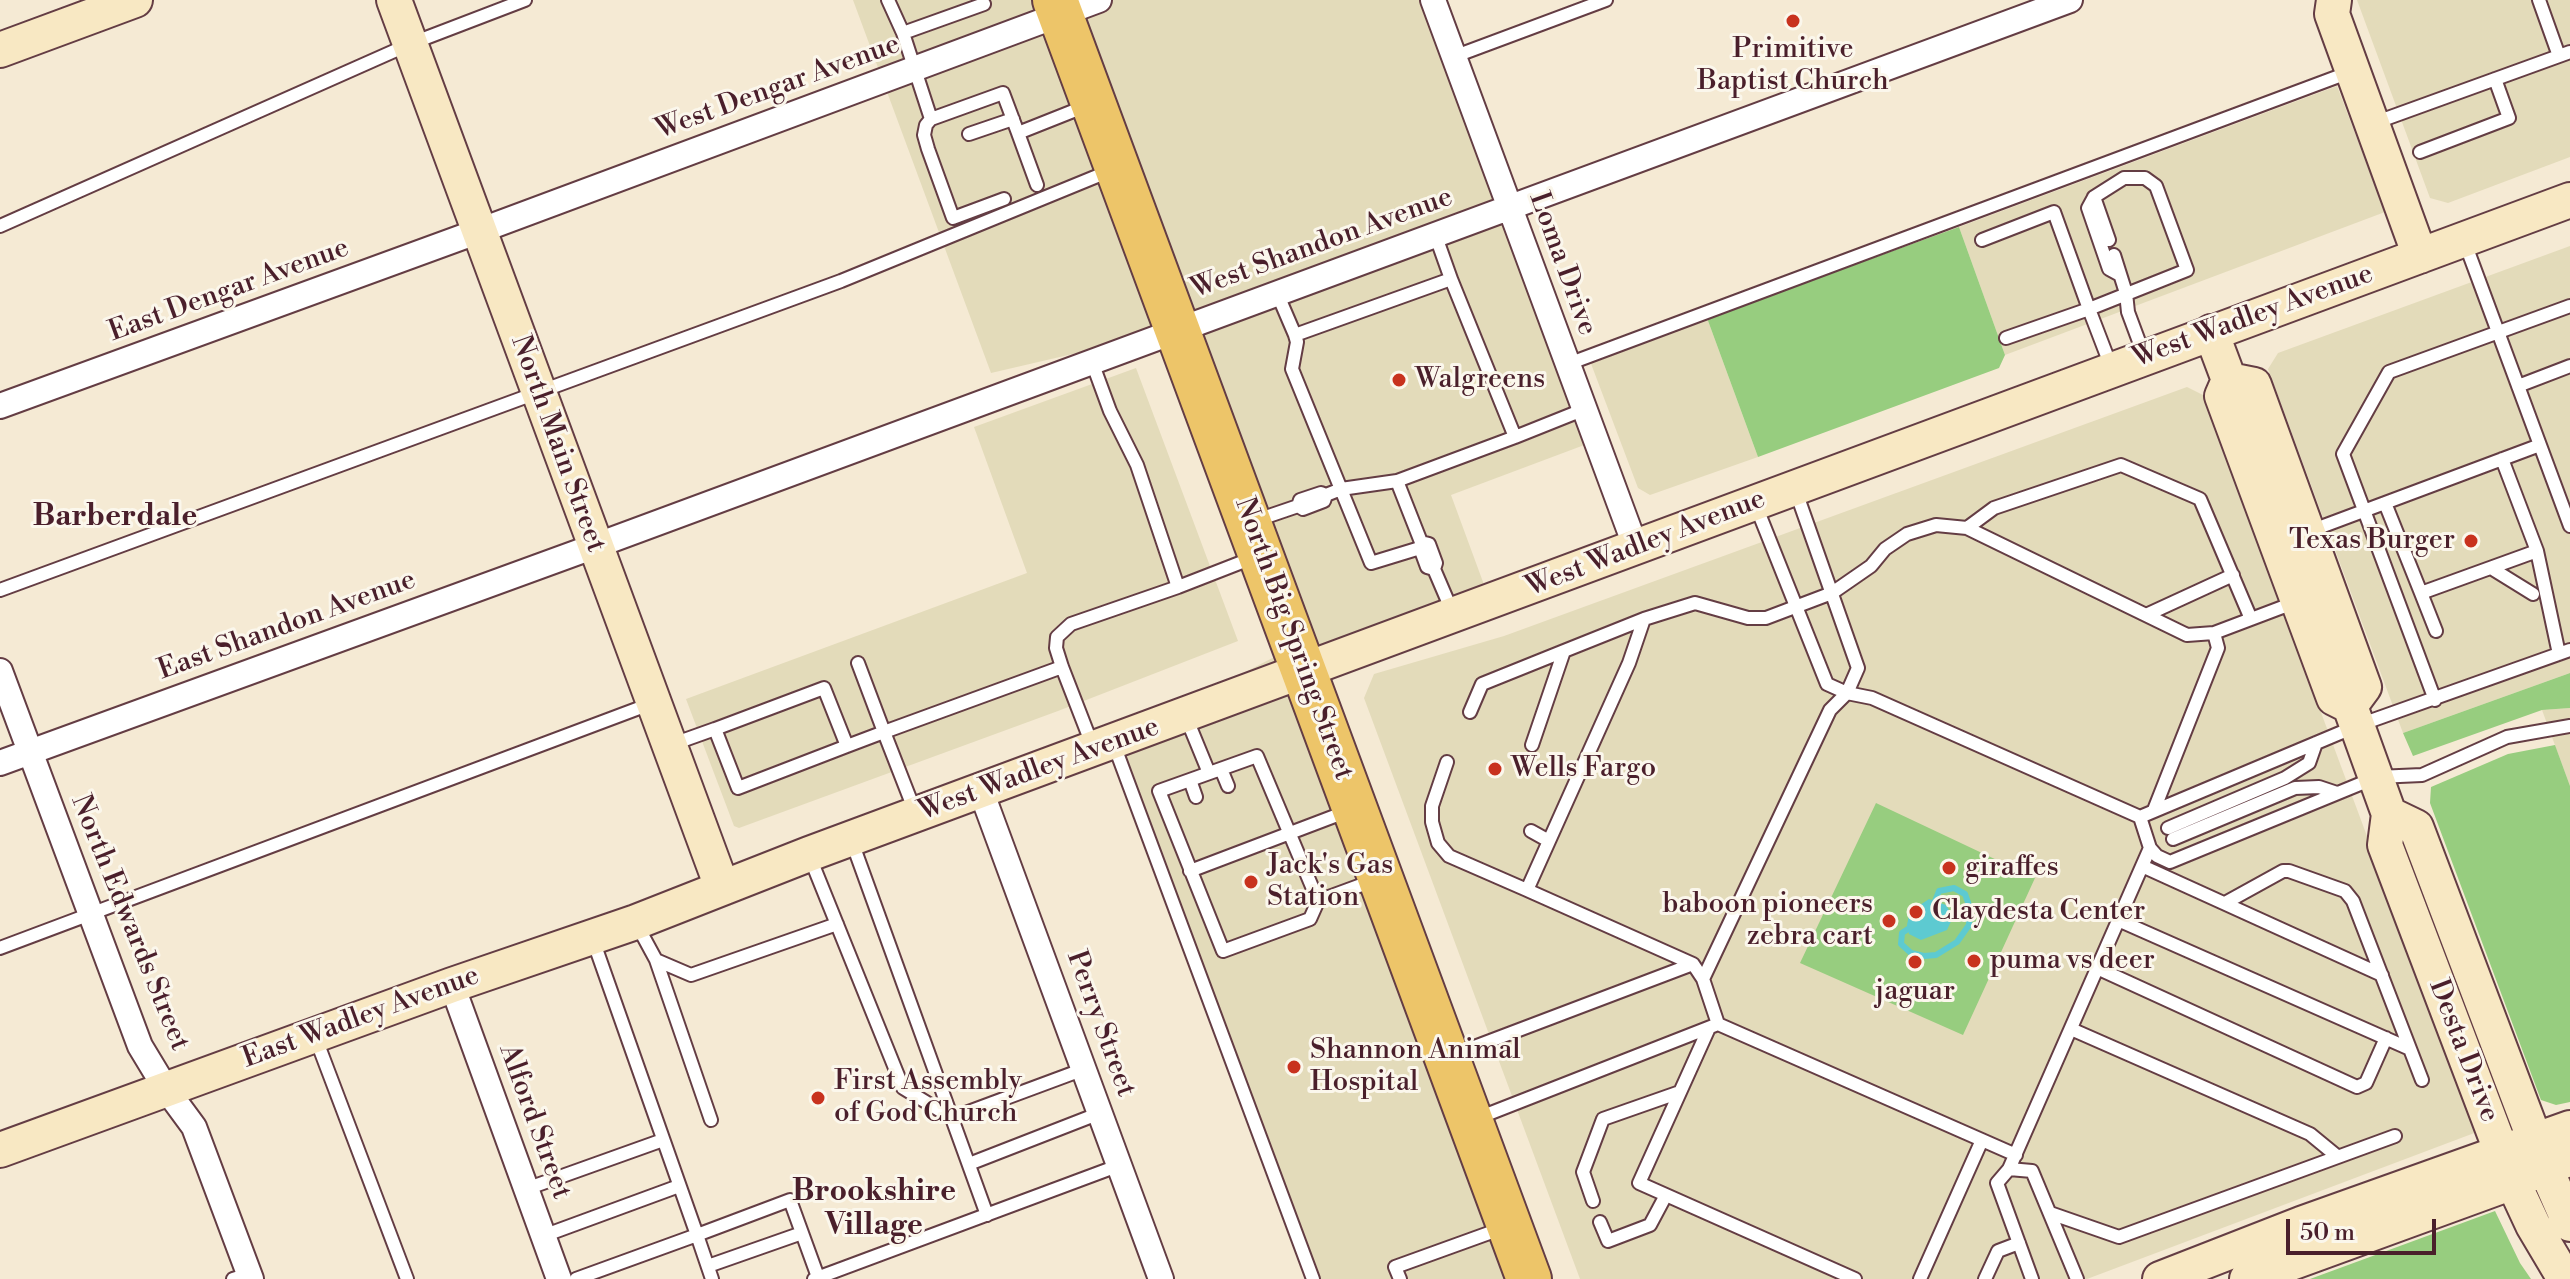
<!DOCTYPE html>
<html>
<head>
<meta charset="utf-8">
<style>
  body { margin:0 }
  #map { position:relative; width:2570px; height:1279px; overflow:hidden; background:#f5ead4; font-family:"Libre Bodoni",serif }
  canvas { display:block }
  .scale { position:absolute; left:2286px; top:1219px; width:150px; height:36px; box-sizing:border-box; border:4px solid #4a1f2b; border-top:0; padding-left:10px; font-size:24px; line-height:28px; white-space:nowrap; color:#4a1f2b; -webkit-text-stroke:6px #fbf7ec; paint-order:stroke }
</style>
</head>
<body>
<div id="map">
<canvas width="2570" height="1279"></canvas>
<div class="scale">50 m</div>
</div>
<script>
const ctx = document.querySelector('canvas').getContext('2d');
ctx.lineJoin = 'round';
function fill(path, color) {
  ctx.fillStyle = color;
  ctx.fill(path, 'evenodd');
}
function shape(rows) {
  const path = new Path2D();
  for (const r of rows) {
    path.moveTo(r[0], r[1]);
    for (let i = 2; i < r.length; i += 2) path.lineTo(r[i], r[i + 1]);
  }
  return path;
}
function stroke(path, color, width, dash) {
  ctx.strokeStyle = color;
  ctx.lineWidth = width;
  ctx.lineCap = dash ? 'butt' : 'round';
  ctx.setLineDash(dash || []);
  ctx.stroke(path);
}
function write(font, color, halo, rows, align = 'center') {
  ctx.font = font + ' "Libre Bodoni",serif';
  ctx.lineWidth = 6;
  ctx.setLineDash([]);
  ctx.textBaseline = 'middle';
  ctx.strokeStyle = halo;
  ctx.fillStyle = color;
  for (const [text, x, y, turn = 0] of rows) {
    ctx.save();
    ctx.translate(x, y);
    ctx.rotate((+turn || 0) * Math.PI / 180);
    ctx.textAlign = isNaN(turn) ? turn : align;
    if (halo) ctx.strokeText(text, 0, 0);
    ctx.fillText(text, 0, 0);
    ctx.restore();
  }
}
const built = shape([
  [853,0,1432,0,1595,441,1451,495,1490,601,1305,669,1528,1279,1307,1279,1109,740,1126,734,1282,653,1180,329,991,373],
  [2357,0,2570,0,2570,157,2448,203,2430,198],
  [2337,86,2385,212,2005,355,1959,227],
  [2570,246,2570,673,2403,733,2268,369,2278,353],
  [1707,318,1758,457,1650,495,1638,488,1590,361],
  [1136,368,1238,641,1058,711,739,828,734,826,686,699,1027,573,974,427],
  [2187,387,2203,395,2477,1132,2087,1279,1580,1279,1364,698,1374,674,1504,636],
  [2570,708,2570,786,2542,710]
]);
const green = shape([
  [1959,227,2005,355,1999,368,1758,457,1707,318],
  [2570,673,2570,708,2542,710,2413,756,2403,733],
  [2555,745,2570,786,2570,1102,2556,1105,2541,1100,2430,803,2431,787,2508,754],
  [1876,803,2035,878,1963,1035,1800,963],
  [2495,1211,2520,1263,2531,1279,2310,1279]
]);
const water = shape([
  [1929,899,1946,905,1953,917,1947,930,1921,940,1909,934,1907,925,1909,915,1914,909]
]);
const stream = shape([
  [1908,929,1902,933,1901,944,1911,953,1924,956,1936,955,1957,942,1969,925,1970,908,1965,894,1954,888,1939,891,1935,901]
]);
const lane = shape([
  [888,0,903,33,931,119],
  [2539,0,2559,56],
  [903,33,984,4],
  [1453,57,1606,0],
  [2374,123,2570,52],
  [969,134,1013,119],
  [2420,152,2509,118,2495,79],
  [1037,185,1018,133,1086,106],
  [2094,197,2088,208,2109,269,2120,275],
  [1004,199,953,218,928,149,924,135,926,125,931,119,1003,93,1018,133],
  [0,226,410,44,525,0],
  [1435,234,1451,279],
  [1982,240,2054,212,2089,309,2006,338],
  [2109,240,2094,197,2124,178,2145,178,2156,186,2187,270,2089,309,2112,369],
  [2465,243,2570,526],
  [2114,255,2126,293,2128,312,2144,355],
  [1277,293,1295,335],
  [1092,362,1110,411,1137,465,1178,587,1255,557],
  [1568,364,2350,72],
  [2518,386,2570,366],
  [1515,437,1585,409],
  [2502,459,2537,551,2559,654],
  [2385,503,2421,593,2537,551],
  [1298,506,1300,500,1321,493,1326,495,1341,489,1397,481],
  [1756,506,1827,684,1847,693,1858,668,1795,489],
  [1254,521,1298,506,1303,509,1324,501,1326,495],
  [1967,528,1994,508,2121,465,2200,499,2251,619],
  [2310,531,2540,445],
  [1421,542,1429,544,1436,563,1434,569,1452,611],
  [1420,548,1371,563,1292,369,1297,342,1295,335,1451,279,1515,437,1397,481,1421,542,1420,548,1427,567,1434,569],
  [2491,568,2533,594],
  [0,590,841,281,1112,170],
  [2421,593,2436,631],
  [2146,615,2233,575],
  [2435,700,2343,454,2389,372,2570,306],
  [1470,712,1482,684,1564,651],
  [1186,717,1209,773],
  [1113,742,1313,1279],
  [673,744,715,729],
  [1532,745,1564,651,1644,619],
  [847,746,824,688,715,729,738,788,847,746,884,732,858,663],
  [1093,747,1062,667,1056,648,1057,637,1071,624,1178,587],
  [1447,762,1432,806,1432,822,1438,843,1449,856,1527,890],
  [1221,769,1228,786],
  [1190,780,1196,797],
  [2154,810,2218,648,2214,633],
  [916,814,884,732,1062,667],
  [2140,817,2359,725,2570,650],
  [2168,828,2285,778,2309,763,2316,743],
  [1531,831,1549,841],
  [2173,839,2295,788,2319,787,2337,793],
  [852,842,987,1215],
  [809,855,903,1088,952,1118,1084,1069],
  [2142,866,2382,975],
  [1190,871,1348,811],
  [1318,901,1257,756,1159,791,1223,951,1310,919,1318,901,1375,880],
  [2225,903,2283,871,2289,871,2345,891,2353,901,2422,1080],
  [2118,920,2410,1049],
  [637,925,656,960,691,975,837,924],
  [0,948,650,704],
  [656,960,711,1120],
  [2097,968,2357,1087,2366,1083,2386,1038],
  [1703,979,1830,710,1847,693,1872,698,2140,817,2150,848,2157,856,2170,862,2377,777,2422,775,2507,737,2570,726],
  [1718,1024,1703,979,1693,964,1527,890,1629,663,1644,619,1695,603,1748,618,1766,618,1832,593,1871,566,1885,549,1907,534,1936,525,1967,528,2187,635,2214,633,2296,602],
  [1709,1028,1639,1183,1855,1279],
  [2071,1029,2310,1134,2338,1157],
  [316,1039,407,1279],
  [1453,1055,1693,964],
  [1478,1118,1718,1024,2016,1155],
  [969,1164,1100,1113],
  [2009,1169,2150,848],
  [526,1189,663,1140],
  [1593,1201,1583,1172,1603,1119,1680,1092],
  [2050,1213,2119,1237,2395,1136],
  [1600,1222,1608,1241,1650,1225,1666,1195],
  [543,1236,679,1186],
  [708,1266,802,1233],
  [233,1279,249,1274],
  [576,1279,697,1235,593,940],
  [712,1279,697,1235,790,1200,818,1277],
  [814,1279,1120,1165],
  [1400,1279,1395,1267,1503,1228],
  [1920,1279,1982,1140],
  [1985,1279,1998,1251,2019,1243],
  [2032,1279,1997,1183,2009,1169,2032,1171,2077,1279]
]);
const street = shape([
  [1433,0,1636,548],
  [0,406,479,231,1099,0],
  [0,671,140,1046,166,1089,194,1127,251,1279],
  [0,763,595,546,2070,0],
  [981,791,1161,1279],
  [452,985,559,1279]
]);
const secondary = shape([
  [394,0,722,887],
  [2334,0,2332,14,2420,256],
  [0,50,135,0],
  [2211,332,2229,380,2222,396,2334,698,2350,706,2364,687,2254,385,2229,380],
  [2350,706,2389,814,2385,845,2513,1182,2533,1225,2565,1279],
  [2389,814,2416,827,2545,1167,2570,1224],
  [0,1150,452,985,636,922,809,854,2570,200],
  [2160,1279,2301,1224,2570,1128],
  [2247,1279,2513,1182,2545,1167,2570,1159]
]);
const highway = shape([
  [1055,0,1529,1279]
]);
const markers = [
  [1793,21,8,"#c8321e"],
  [1399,380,8,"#c8321e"],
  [2471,541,8,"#c8321e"],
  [1495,769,8,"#c8321e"],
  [1949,868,8,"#c8321e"],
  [1251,882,8,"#c8321e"],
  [1916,912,8,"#c8321e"],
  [1889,921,8,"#c8321e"],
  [1974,961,8,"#c8321e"],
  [1915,962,8,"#c8321e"],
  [1294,1067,8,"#c8321e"],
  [818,1098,8,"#c8321e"]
];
const poiNames = [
  ["Primitive",1793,50,"center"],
  ["Baptist Church",1793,82,"center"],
  ["Walgreens",1415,380],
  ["Texas Burger",2455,541,"right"],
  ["Wells Fargo",1511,769],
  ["Jack's Gas",1267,866],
  ["Station",1267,898],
  ["giraffes",1965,868],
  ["baboon pioneers",1873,905,"right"],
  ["zebra cart",1873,937,"right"],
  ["Claydesta Center",1932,912],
  ["puma vs deer",1990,961],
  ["jaguar",1915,992,"center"],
  ["Shannon Animal",1310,1051],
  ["Hospital",1310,1083],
  ["First Assembly",834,1082],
  ["of God Church",834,1114]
];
const streetNames = [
  ["West Dengar Avenue",778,88,-20],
  ["West Shandon Avenue",1322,244,-20],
  ["Loma Drive",1562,264,70],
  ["East Dengar Avenue",229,291,-20],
  ["West Wadley Avenue",2253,317,-20],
  ["North Main Street",557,444,70],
  ["West Wadley Avenue",1646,544,-21],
  ["East Shandon Avenue",287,626,-20],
  ["North Big Spring Street",1293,639,70],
  ["West Wadley Avenue",1039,770,-20],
  ["North Edwards Street",129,923,68],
  ["East Wadley Avenue",361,1018,-20],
  ["Perry Street",1100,1024,70],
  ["Desta Drive",2463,1051,69],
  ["Alford Street",534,1122,70]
];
const neighbourhoodNames = [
  ["Barberdale",115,518],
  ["Brookshire",874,1193],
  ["Village",874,1227]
];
fill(built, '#e3dbba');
fill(green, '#97cd7f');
fill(water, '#5dcad1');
stroke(stream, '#5dcad1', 6);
stroke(lane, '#643d44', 16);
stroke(street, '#643d44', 28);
stroke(secondary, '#643d44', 38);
stroke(highway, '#643d44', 48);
stroke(lane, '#fff', 12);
stroke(street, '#fff', 24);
stroke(secondary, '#f8e8c3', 34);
stroke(highway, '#edc569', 44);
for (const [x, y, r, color] of markers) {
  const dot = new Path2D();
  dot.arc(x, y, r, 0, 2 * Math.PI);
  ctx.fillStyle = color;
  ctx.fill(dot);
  stroke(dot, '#fbf7ec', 3);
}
write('28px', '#4a1f2b', '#fbf7ec', poiNames, 'left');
write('28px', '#4a1f2b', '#fbf7ec', streetNames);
write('bold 30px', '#4a1f2b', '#fbf7ec', neighbourhoodNames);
</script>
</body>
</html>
